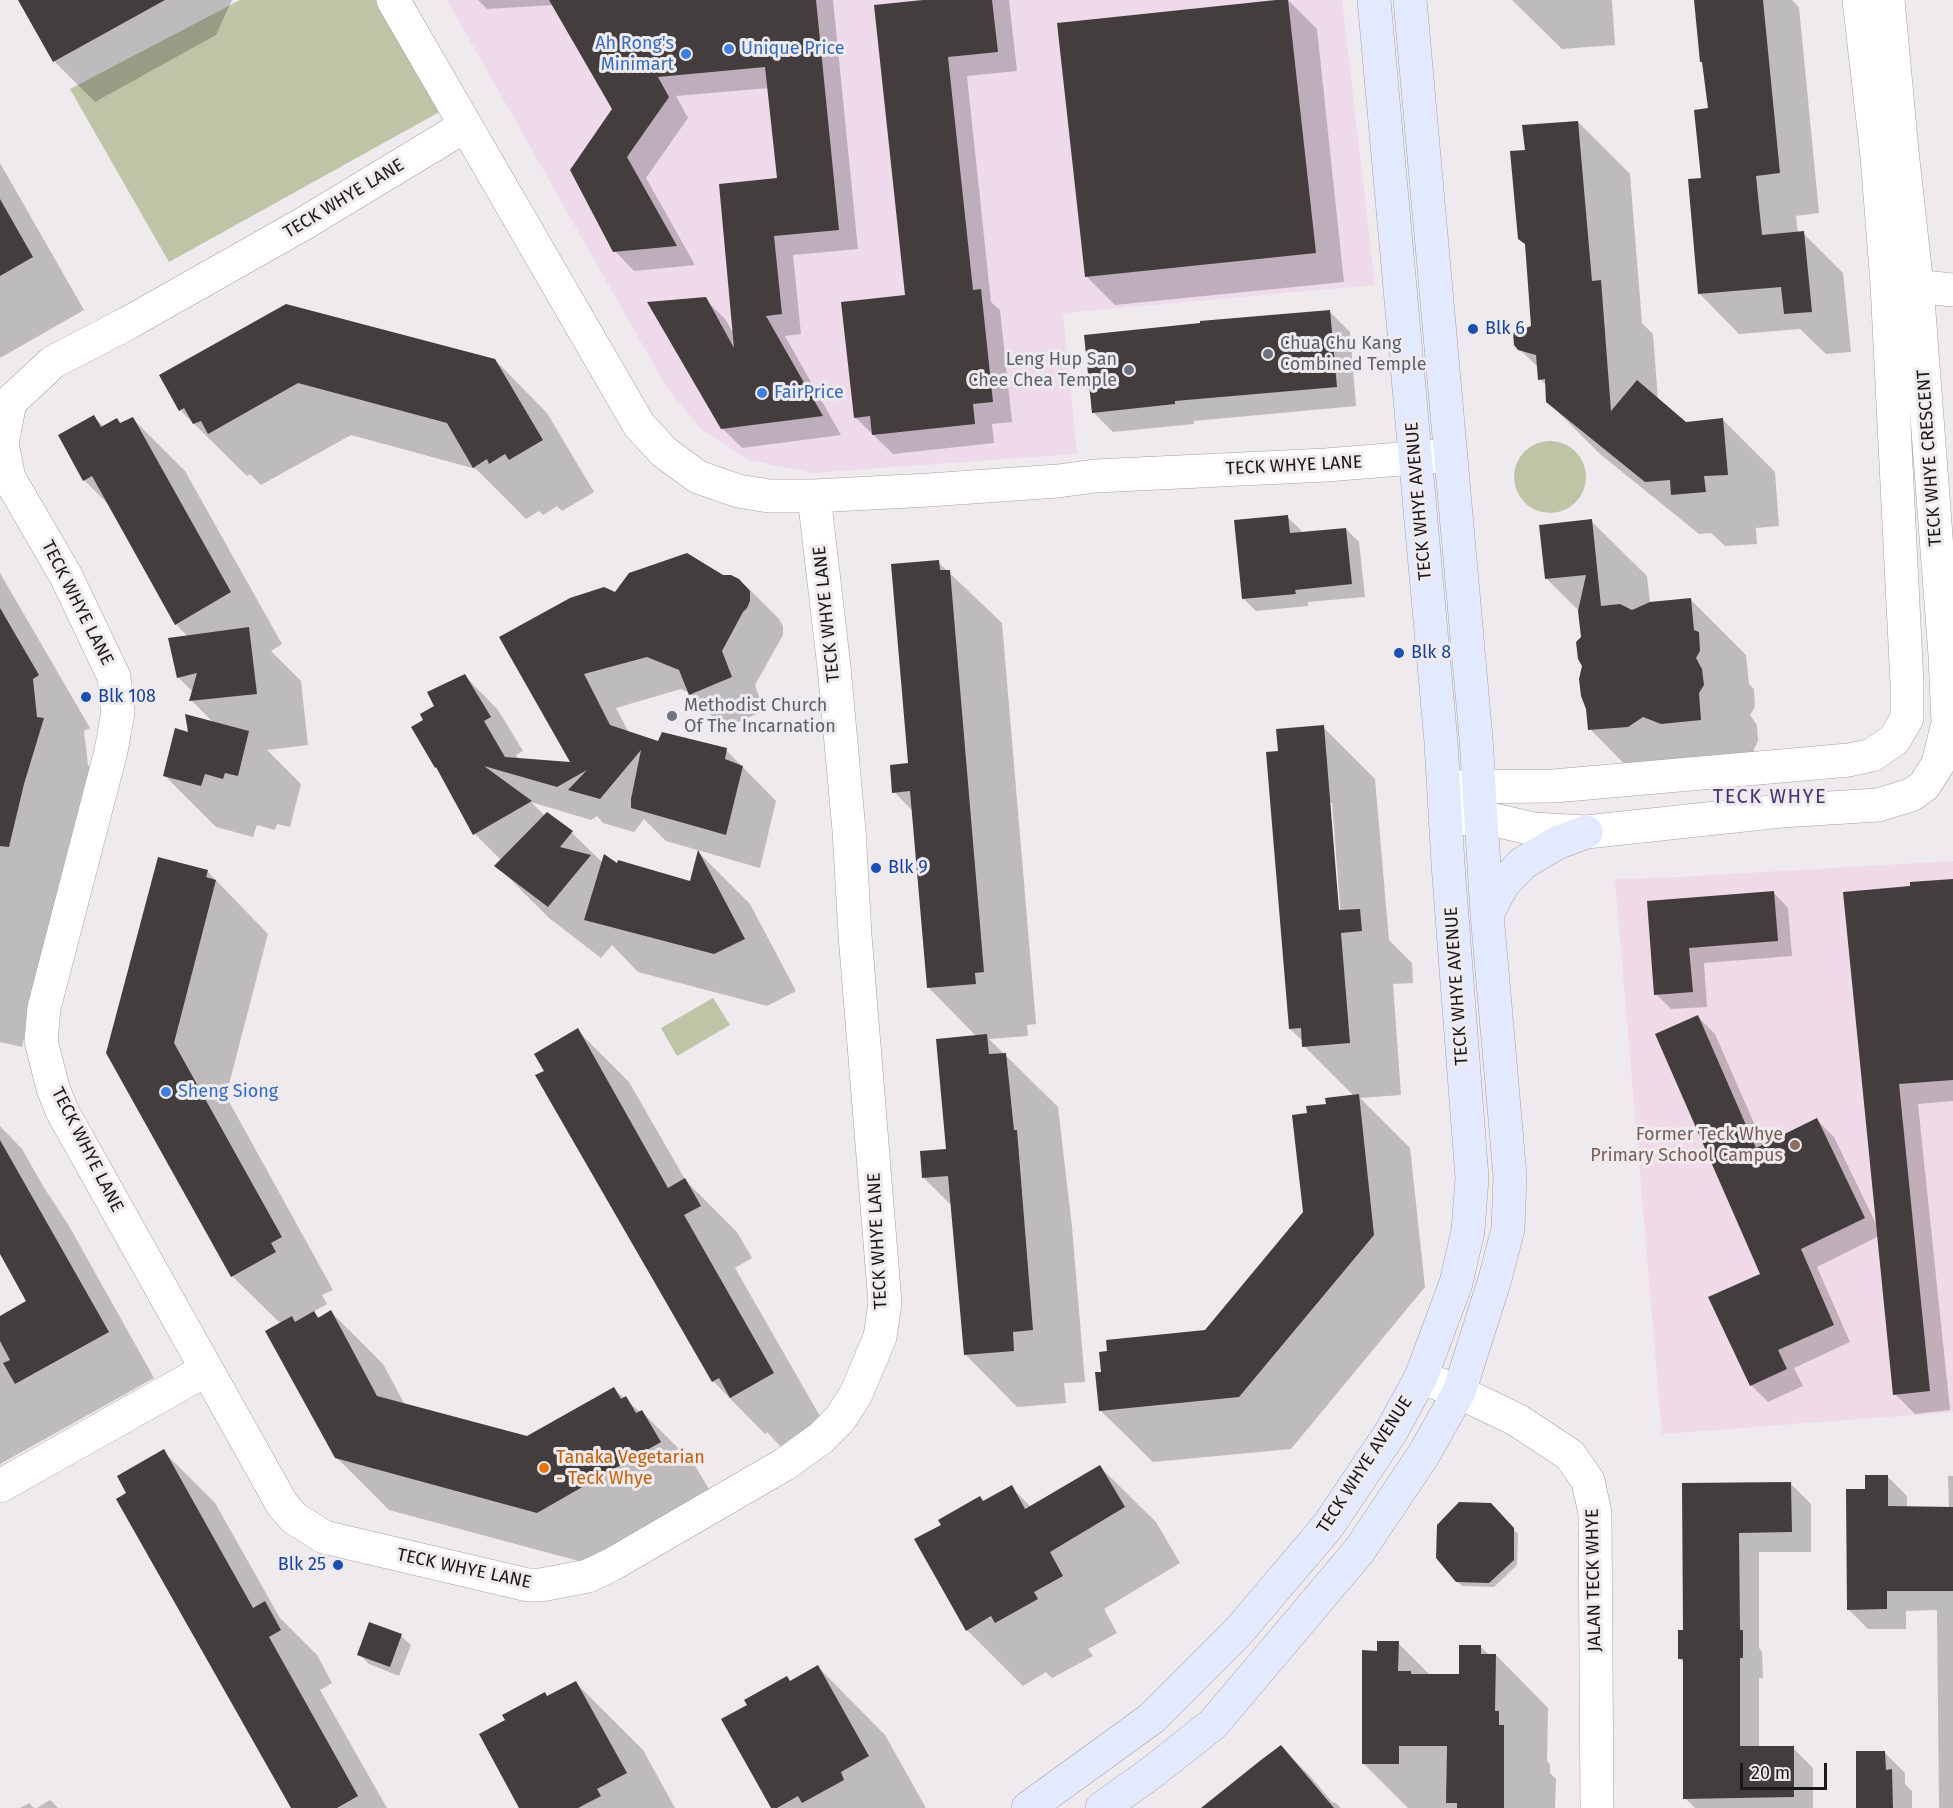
<!DOCTYPE html>
<html>
<head>
<meta charset="utf-8">
<style>
  body { margin:0 }
  #map { position:relative; width:1953px; height:1808px; overflow:hidden; background:#eeeaee; font-family:"Fira Sans",sans-serif }
  canvas { display:block }
  .scale { position:absolute; left:1740px; top:1763px; width:87px; height:27px; box-sizing:border-box; border:3px solid #1a191a; border-top:0; padding-left:8px; font-size:18px; line-height:21px; white-space:nowrap; color:#1a191a; -webkit-text-stroke:4px #eeeaee; paint-order:stroke }
</style>
</head>
<body>
<div id="map">
<canvas width="1953" height="1808"></canvas>
<div class="scale">20 m</div>
</div>
<script>
const ctx = document.querySelector('canvas').getContext('2d');
ctx.lineJoin = 'round';
function fill(path, color) {
  ctx.fillStyle = color;
  ctx.fill(path, 'evenodd');
}
function shape(rows) {
  const path = new Path2D();
  for (const r of rows) {
    if (r.length === 3) {
      path.moveTo(r[0] + r[2], r[1]);
      path.arc(r[0], r[1], r[2], 0, 2 * Math.PI);
      continue;
    }
    path.moveTo(r[0], r[1]);
    for (let i = 2; i < r.length; i += 2) path.lineTo(r[i], r[i + 1]);
  }
  return path;
}
function stroke(path, color, width, dash) {
  ctx.strokeStyle = color;
  ctx.lineWidth = width;
  ctx.lineCap = dash ? 'butt' : 'round';
  ctx.setLineDash(dash || []);
  ctx.stroke(path);
}
function write(font, color, halo, rows, align = 'center') {
  ctx.font = font + ' "Fira Sans",sans-serif';
  ctx.lineWidth = 6;
  ctx.setLineDash([]);
  ctx.textBaseline = 'middle';
  ctx.strokeStyle = halo;
  ctx.fillStyle = color;
  for (const [text, x, y, turn = 0] of rows) {
    ctx.save();
    ctx.translate(x, y);
    ctx.rotate((+turn || 0) * Math.PI / 180);
    ctx.textAlign = isNaN(turn) ? turn : align;
    if (halo) ctx.strokeText(text, 0, 0);
    ctx.fillText(text, 0, 0);
    ctx.restore();
  }
}
const commercial = shape([
  [447,0,1342,0,1375,285,1063,313,1077,454,812,473,749,460,701,429,667,388]
]);
const education = shape([
  [1953,861,1953,1412,1662,1434,1615,879,1678,877]
]);
const green = shape([
  [240,0,406,0,461,100,169,262,70,89],
  [1550,477,36],
  [713,998,730,1025,677,1056,661,1028]
]);
const shadow = shape([
  [19,0,232,0,216,35,95,102,54,61],
  [478,0,833,0,858,249,793,255,801,334,785,336,841,435,742,448,722,428,705,299,725,319,735,336,778,180,769,88,676,96,688,118,646,178,695,265,634,271,615,251,614,109,553,5,487,9],
  [932,0,1009,0,1017,71,967,76,991,302,1000,310,1012,422,992,424,994,443,893,454,855,417,907,297],
  [1288,0,1317,29,1344,282,1115,305,1086,276],
  [1512,0,1612,0,1615,45,1562,49],
  [1696,0,1792,0,1799,7,1819,213,1796,216,1798,233,1803,233,1843,273,1851,352,1826,354,1800,329,1739,334,1699,293,1703,180,1710,110,1703,63,1702,62],
  [1578,122,1630,174,1642,323,1653,334,1658,400,1686,424,1723,420,1775,472,1779,526,1756,528,1757,544,1725,546,1711,533,1699,534,1600,454,1548,402,1547,386,1540,379,1539,368,1519,349,1533,327,1526,245,1519,238,1526,151],
  [0,163,84,310,0,358],
  [1330,312,1350,332,1356,406,1194,421,1194,424,1113,432,1093,412],
  [495,360,547,413,594,492,562,511,557,506,543,515,539,511,526,519,476,469,351,435,261,485,250,474,247,476,180,410,161,376],
  [94,417,104,427,121,425,132,418,185,471,282,644,271,651,301,681,308,745,267,750,301,784,290,827,277,824,275,830,257,825,253,837,216,827,164,775,190,734,214,723,191,700,193,692,178,677,188,637,176,624,110,506,84,480],
  [1287,517,1301,530,1301,534,1346,529,1359,542,1365,597,1308,602,1308,606,1256,611,1243,598],
  [1591,521,1647,576,1650,603,1691,600,1746,655,1749,684,1754,689,1755,707,1750,715,1757,725,1758,741,1754,749,1756,775,1645,785,1590,729,1580,612,1546,578],
  [938,562,1002,623,1036,1024,1027,1025,1028,1036,989,1039,1058,1107,1072,1227,1085,1382,1064,1383,1066,1403,1017,1407,965,1354,952,1206,924,1178,948,1151,977,1037,928,987,913,811,894,792,909,765],
  [0,573,90,728,84,731,88,765,95,772,51,928,22,1047,0,1042],
  [722,577,745,585,779,619,783,626,783,635,755,685,764,711,724,728,689,693,681,689,616,708,629,733,658,742,726,750,776,801,760,868,666,841,644,819,634,832,603,823,597,816,591,820,531,802,545,816,547,814,572,833,603,863,691,883,699,853,750,904,796,991,767,1006,638,972,612,945,601,958,549,918,497,866,502,861,475,834,425,721,465,676,498,710,523,751,516,755,519,759,573,764,501,638,615,594],
  [1323,727,1375,779,1389,940,1412,963,1413,983,1393,984,1401,1095,1360,1098,1410,1148,1425,1287,1291,1449,1153,1462,1100,1410,1206,1331,1305,1213,1309,1114,1327,1105,1354,1096,1304,1046,1304,1042,1290,1029,1279,752],
  [1329,803,1332,803,1341,918,1338,918],
  [207,871,268,934,226,1096,333,1290,322,1295,327,1304,313,1312,320,1318,331,1312,383,1364,405,1405,528,1438,614,1389,640,1412,642,1412,694,1464,712,1494,590,1564,389,1510,336,1457,281,1324,232,1276,108,1053],
  [1953,881,1953,1101,1918,1104,1950,1410,1915,1414,1895,1394,1879,1236,1817,1267,1850,1342,1794,1368,1803,1386,1768,1402,1751,1385,1762,1274,1698,1017,1715,1034,1764,1146,1817,1120,1834,1137,1878,1228,1912,888],
  [1774,893,1788,908,1792,956,1704,963,1707,1007,1671,1009,1656,994,1648,902],
  [577,1030,629,1082,686,1181,737,1232,752,1258,735,1268,825,1425,783,1449,767,1432,765,1434,713,1381,546,1072],
  [0,1126,22,1149,43,1186,69,1226,154,1378,0,1464,0,1317,28,1302,0,1251],
  [163,1451,215,1503,280,1618,317,1655,332,1683,320,1690,387,1808,293,1808,128,1494],
  [1100,1467,1156,1522,1180,1563,1104,1609,1117,1633,1088,1649,1093,1656,1052,1678,1046,1672,1023,1686,967,1630,1011,1487,1031,1507],
  [1887,1476,1907,1496,1907,1508,1949,1509,1948,1476,1953,1476,1953,1808,1939,1808,1937,1610,1906,1611,1906,1629,1868,1629,1848,1609,1867,1490],
  [1683,1484,1791,1484,1811,1504,1811,1552,1759,1552,1759,1648,1762,1652,1763,1678,1759,1678,1759,1748,1793,1748,1813,1768,1813,1808,1695,1808,1685,1798,1684,1663,1679,1658,1684,1632],
  [1490,1505,1518,1534,1517,1565,1494,1587,1462,1586,1457,1581],
  [401,1636,411,1645,399,1676,369,1664,359,1654],
  [1398,1643,1431,1676,1460,1675,1480,1646,1489,1655,1496,1655,1548,1708,1547,1761,1550,1764,1550,1773,1556,1779,1555,1808,1408,1808,1363,1763,1378,1652],
  [818,1667,885,1735,926,1808,773,1808,791,1682],
  [576,1683,643,1750,675,1808,521,1808,548,1698],
  [1281,1747,1310,1776,1332,1802,1336,1803,1341,1808,1203,1808],
  [1885,1753,1905,1773,1905,1784,1912,1791,1912,1808,1857,1808],
  [50,1800,58,1808,37,1808],
  [29,1803,34,1808,20,1808]
]);
const building = shape([
  [18,0,165,0,53,62],
  [549,0,816,0,839,230,774,236,782,314,766,316,823,416,721,429,647,302,706,297,734,348,719,184,777,178,765,67,658,77,669,97,627,157,677,246,613,252,570,170,612,109],
  [923,0,992,0,998,52,948,57,973,290,981,289,993,402,973,404,975,424,872,435,870,416,854,418,841,302,905,295,874,5],
  [1276,0,1288,0,1316,253,1085,277,1057,23],
  [1694,0,1763,0,1780,173,1756,176,1762,235,1804,231,1812,312,1784,314,1781,287,1698,294,1688,179,1701,178,1694,110,1708,108,1702,62,1700,62],
  [1578,121,1592,281,1601,280,1611,411,1637,380,1686,422,1723,418,1728,475,1704,476,1706,492,1671,495,1670,480,1645,482,1546,402,1545,379,1538,380,1536,355,1518,350,1514,345,1513,333,1531,326,1525,244,1518,239,1510,151,1525,150,1522,125],
  [0,199,33,257,0,276],
  [286,304,495,359,543,440,509,460,505,454,489,464,487,459,473,468,447,423,298,383,208,434,201,421,193,424,184,408,179,411,159,375],
  [1330,310,1337,387,1175,401,1175,404,1092,413,1084,335,1200,323,1200,321],
  [94,415,101,427,117,418,120,423,133,417,231,592,175,625,92,476,83,481,58,435],
  [1288,515,1290,533,1346,528,1352,584,1295,590,1296,594,1242,599,1234,520],
  [1592,519,1601,606,1620,604,1632,610,1650,602,1691,598,1694,630,1699,632,1700,651,1696,658,1702,669,1704,685,1699,693,1701,720,1661,724,1643,717,1628,727,1588,730,1586,709,1581,696,1579,679,1582,666,1578,659,1576,642,1581,637,1578,611,1586,575,1545,579,1539,525],
  [687,553,723,575,731,575,739,579,750,591,750,601,747,608,743,612,722,651,732,677,689,695,679,670,647,657,584,674,610,725,658,741,662,732,727,748,725,759,743,766,726,835,631,808,631,799,641,750,600,799,568,790,587,770,557,787,484,766,532,801,473,835,436,767,435,768,411,727,423,720,420,714,434,706,427,692,465,674,491,717,484,721,505,757,570,762,499,637,570,598,604,587,615,592,629,573],
  [939,560,940,570,950,570,984,972,975,973,976,984,927,988,910,791,892,793,890,765,908,763,891,564],
  [0,608,39,675,33,679,37,717,44,718,24,784,9,847,0,846],
  [249,627,257,694,189,701,197,673,177,678,168,638],
  [185,714,249,731,238,776,225,773,223,779,205,774,201,786,163,776,175,728,188,732],
  [1324,725,1339,910,1360,909,1362,931,1341,933,1350,1043,1302,1047,1301,1028,1289,1029,1266,752,1278,751,1276,729],
  [547,812,573,831,560,847,591,855,548,907,494,866],
  [698,850,745,939,714,954,584,920,604,854,617,863,618,860,690,881],
  [158,857,208,870,206,877,216,880,174,1043,282,1237,271,1243,276,1252,231,1277,106,1053],
  [1953,879,1953,1080,1899,1084,1930,1391,1893,1395,1843,892,1910,886,1910,882],
  [1774,891,1778,941,1689,948,1693,992,1654,995,1647,901],
  [1698,1015,1756,1148,1817,1118,1865,1218,1801,1249,1834,1325,1778,1350,1787,1369,1750,1386,1708,1297,1760,1274,1655,1034],
  [578,1028,668,1188,685,1178,701,1206,684,1215,774,1373,730,1398,719,1378,712,1382,535,1075,544,1071,534,1054],
  [987,1034,989,1054,1006,1053,1014,1130,1017,1130,1033,1330,1013,1332,1014,1351,964,1355,948,1176,922,1178,920,1151,946,1149,936,1039],
  [1359,1094,1374,1235,1239,1397,1099,1411,1095,1372,1101,1372,1099,1352,1107,1351,1106,1340,1205,1330,1303,1212,1292,1115,1307,1113,1306,1106,1326,1104,1325,1098],
  [0,1140,109,1332,15,1384,3,1363,10,1360,0,1341,0,1316,26,1301,0,1254],
  [331,1310,377,1396,527,1436,614,1387,621,1399,626,1396,636,1413,642,1410,661,1442,537,1513,335,1458,265,1331,292,1316,295,1322,314,1311,318,1318],
  [164,1449,253,1608,265,1601,281,1630,269,1637,358,1796,337,1808,291,1808,116,1499,126,1493,117,1476],
  [1100,1465,1125,1507,1050,1552,1063,1576,1034,1592,1038,1599,995,1623,991,1616,966,1631,914,1539,941,1525,938,1520,980,1496,983,1501,1012,1485,1025,1509],
  [1865,1475,1888,1475,1888,1506,1953,1507,1953,1591,1887,1591,1887,1609,1847,1610,1846,1489,1865,1489],
  [1791,1482,1792,1532,1739,1533,1740,1630,1743,1630,1743,1658,1740,1658,1740,1746,1794,1746,1794,1797,1683,1799,1683,1659,1678,1659,1678,1630,1683,1630,1682,1483],
  [1459,1502,1491,1503,1514,1528,1514,1560,1489,1583,1456,1582,1436,1558,1437,1525],
  [369,1622,402,1634,390,1667,357,1655],
  [1377,1641,1399,1641,1398,1671,1411,1671,1411,1674,1459,1674,1459,1645,1481,1645,1481,1654,1496,1654,1495,1711,1499,1711,1499,1725,1504,1725,1504,1808,1457,1808,1457,1803,1446,1803,1447,1746,1399,1746,1399,1764,1362,1764,1362,1650,1377,1651],
  [818,1665,869,1756,841,1772,844,1780,802,1803,798,1796,777,1808,771,1808,721,1719,747,1705,744,1700,787,1676,790,1681],
  [576,1681,627,1773,597,1789,601,1796,578,1808,519,1808,479,1734,505,1720,502,1715,545,1692,547,1696],
  [1281,1745,1334,1808,1201,1808,1261,1760],
  [1856,1751,1885,1751,1886,1770,1892,1769,1893,1808,1856,1808]
]);
const minor = shape([
  [393,0,639,425,664,452,698,477,738,491,769,496,814,496,929,490,1058,481,1095,476,1326,465,1450,455],
  [465,126,303,224,128,323,53,362,10,402,2,444,9,478,66,576,114,677,118,712,111,751,44,1008,41,1041,53,1088,62,1111,282,1504,294,1518,324,1537,528,1585,541,1585,588,1576,611,1565,785,1464,821,1438,840,1419,856,1394,880,1337,885,1303,855,935,849,830,834,667,814,496],
  [1897,284,1953,290],
  [1444,787,1554,786,1849,760,1872,755,1894,740,1907,718,1907,684,1887,284,1877,156,1859,0],
  [1445,820,1481,817,1534,829,1586,832,1781,811,1878,805,1911,795,1924,786,1938,764,1948,723,1945,655,1917,286,1902,151,1888,0],
  [1421,1377,1459,1392,1517,1420,1570,1455,1588,1481,1595,1513,1597,1808],
  [0,1486,206,1370]
]);
const secondary = shape([
  [1487,914,1503,884,1523,863,1557,843,1586,832],
  [1028,1808,1152,1718,1238,1632,1328,1526,1391,1432,1421,1377,1456,1283,1468,1231,1472,1178,1448,864,1441,742,1374,0],
  [1102,1808,1151,1773,1213,1724,1359,1551,1424,1454,1459,1392,1495,1279,1508,1229,1510,1176,1487,914,1476,738,1410,0]
]);
const markers = [
  [729,49,6,"#3f7fe0"],
  [686,54,6,"#3f7fe0"],
  [1473,329,6,"#1a4fb4"],
  [1268,354,6,"#6b7280"],
  [1129,370,6,"#6b7280"],
  [762,393,6,"#3f7fe0"],
  [1399,653,6,"#1a4fb4"],
  [86,697,6,"#1a4fb4"],
  [672,716,6,"#6b7280"],
  [876,868,6,"#1a4fb4"],
  [166,1092,6,"#3f7fe0"],
  [1795,1145,6,"#8d6e63"],
  [544,1468,6,"#e8710a"],
  [338,1565,6,"#1a4fb4"]
];
const shopNames = [
  ["Ah Rong's",674,44,"right"],
  ["Minimart",674,65,"right"],
  ["Unique Price",741,49],
  ["FairPrice",774,393],
  ["Sheng Siong",178,1092]
];
const streetNames = [
  ["TECK WHYE LANE",344,199,-31],
  ["TECK WHYE CRESCENT",1930,458,-94],
  ["TECK WHYE LANE",1294,466,-3],
  ["TECK WHYE AVENUE",1419,501,-95],
  ["TECK WHYE LANE",77,603,63],
  ["TECK WHYE LANE",827,614,-96],
  ["TECK WHYE AVENUE",1457,986,-94],
  ["TECK WHYE LANE",87,1150,63],
  ["TECK WHYE LANE",878,1241,-93],
  ["TECK WHYE AVENUE",1365,1465,-57],
  ["TECK WHYE LANE",464,1569,12],
  ["JALAN TECK WHYE",1594,1580,-91]
];
const transitNames = [
  ["Blk 6",1485,329],
  ["Blk 8",1411,653],
  ["Blk 108",98,697],
  ["Blk 9",888,868],
  ["Blk 25",326,1565,"right"]
];
const worshipNames = [
  ["Chua Chu Kang",1280,344],
  ["Combined Temple",1280,365],
  ["Leng Hup San",1117,360,"right"],
  ["Chee Chea Temple",1117,381,"right"],
  ["Methodist Church",684,706],
  ["Of The Incarnation",684,727]
];
const educationNames = [
  ["Former Teck Whye",1783,1135],
  ["Primary School Campus",1783,1156]
];
const foodNames = [
  ["Tanaka Vegetarian",556,1458],
  ["- Teck Whye",556,1479]
];
const neighbourhoodNames = [
  ["TECK WHYE",1770,797]
];
fill(commercial, '#eedaea');
fill(education, '#f0dae8');
fill(green, '#bdc5a6');
fill(shadow, '#0003');
fill(building, '#433e3d');
stroke(minor, '#a4a0a4', 34);
stroke(secondary, '#a4a0a4', 34);
stroke(minor, '#fff', 33);
stroke(secondary, '#e3eaff', 33);
for (const [x, y, r, color] of markers) {
  const dot = new Path2D();
  dot.arc(x, y, r, 0, 2 * Math.PI);
  ctx.fillStyle = color;
  ctx.fill(dot);
  stroke(dot, '#eeeaee', 2);
}
write('18px', '#366cbe', '#eeeaee', shopNames, 'left');
write('18px', '#1a191a', '#eeeaee', streetNames);
write('18px', '#164399', '#eeeaee', transitNames, 'left');
write('18px', '#5b616d', '#eeeaee', worshipNames, 'left');
write('18px', '#785e54', '#eeeaee', educationNames, 'right');
write('18px', '#c56008', '#eeeaee', foodNames, 'left');
ctx.letterSpacing = '1.5px';
write('20px', '#453571', '#eeeaee', neighbourhoodNames);
ctx.letterSpacing = '0px';
</script>
</body>
</html>
